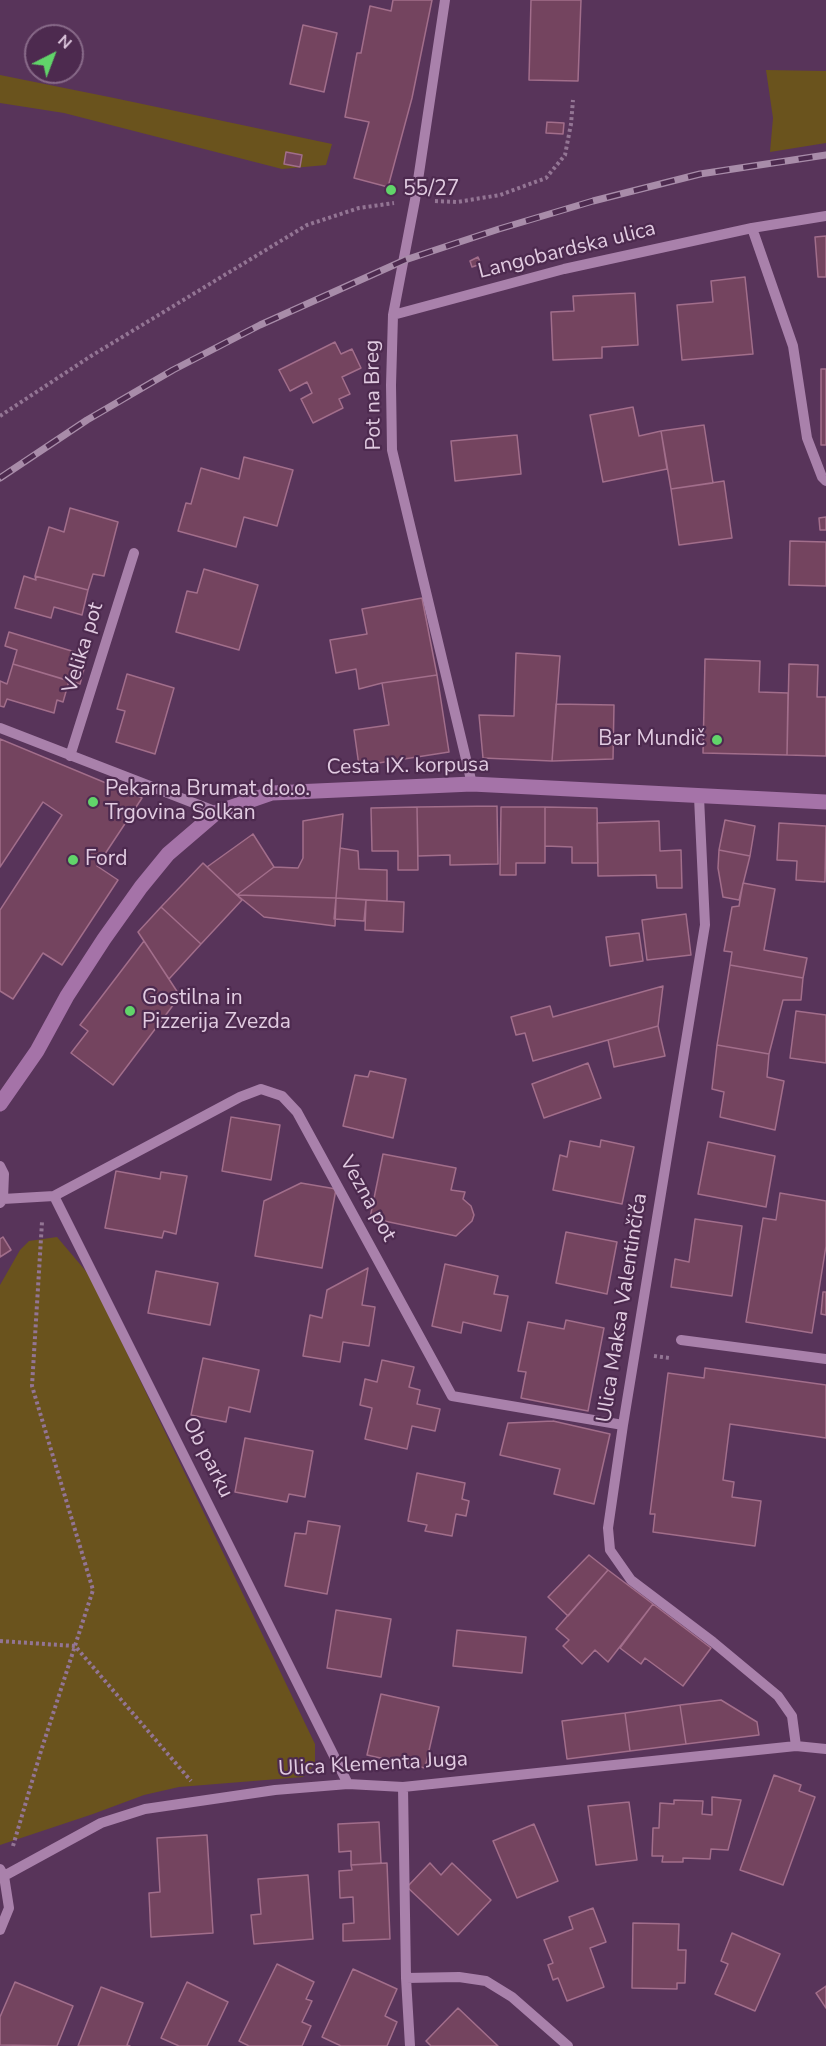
<!DOCTYPE html>
<html>
<head>
<meta charset="utf-8">
<style>
  body { margin:0 }
  #map { position:relative; width:826px; height:2046px; overflow:hidden; background:#58345a; font-family:"Nunito Sans",sans-serif }
  canvas { display:block }
  .north { position:absolute; left:24px; top:24px; width:60px; height:60px; box-sizing:border-box; background:#4d2a4f; border:2px solid #886a89; border-radius:50%; rotate:42deg; font-size:16px; font-weight:700; line-height:24px; text-align:center; color:#e1cbe1 }
  .north::after { content:''; display:block; margin:auto; width:21px; height:27px; background:#61d46a; clip-path:polygon(50% 0,100% 100%,50% 72%,0 100%) }
</style>
</head>
<body>
<div id="map">
<canvas width="826" height="2046"></canvas>
<div class="north">N</div>
</div>
<script>
const ctx = document.querySelector('canvas').getContext('2d');
ctx.lineJoin = 'round';
function fill(path, color) {
  ctx.fillStyle = color;
  ctx.fill(path, 'evenodd');
}
function shape(rows) {
  const path = new Path2D();
  for (const r of rows) {
    path.moveTo(r[0], r[1]);
    for (let i = 2; i < r.length; i += 2) path.lineTo(r[i], r[i + 1]);
  }
  return path;
}
function stroke(path, color, width, dash) {
  ctx.strokeStyle = color;
  ctx.lineWidth = width;
  ctx.lineCap = dash ? 'butt' : 'round';
  ctx.setLineDash(dash || []);
  ctx.stroke(path);
}
function write(font, color, halo, rows, align = 'center') {
  ctx.font = font + ' "Nunito Sans",sans-serif';
  ctx.lineWidth = 4.5;
  ctx.setLineDash([]);
  ctx.textBaseline = 'middle';
  ctx.strokeStyle = halo;
  ctx.fillStyle = color;
  for (const [text, x, y, turn = 0] of rows) {
    ctx.save();
    ctx.translate(x, y);
    ctx.rotate((+turn || 0) * Math.PI / 180);
    ctx.textAlign = isNaN(turn) ? turn : align;
    if (halo) ctx.strokeText(text, 0, 0);
    ctx.fillText(text, 0, 0);
    ctx.restore();
  }
}
const green = shape([
  [766,70,826,71,826,143,770,152,773,118],
  [0,75,114,98,332,144,326,165,282,169,64,113,0,103],
  [57,1237,90,1276,315,1744,315,1764,303,1777,179,1787,144,1795,93,1814,0,1845,0,1285,20,1250,29,1241]
]);
const building = shape([
  [393,0,432,0,412,98,388,187,354,178,369,122,345,117,357,53,361,53,370,6,391,11,393,0],
  [531,0,581,0,578,81,529,80,531,0],
  [303,25,337,33,324,92,290,84,303,25],
  [547,122,564,123,563,134,546,133,547,122],
  [286,152,302,155,300,167,284,164,286,152],
  [826,236,826,277,818,277,815,237,826,236],
  [478,257,481,264,472,267,470,261,478,257],
  [745,277,753,354,682,360,677,305,713,302,711,281,745,277],
  [635,293,638,345,602,347,602,358,553,360,551,312,574,311,573,296,635,293],
  [335,342,341,354,352,349,361,368,342,377,350,394,339,399,343,408,313,423,301,399,312,393,307,382,290,391,279,370,335,342],
  [821,369,826,369,826,445,821,445,821,369],
  [633,407,639,436,661,431,667,469,603,482,590,415,633,407],
  [704,425,713,483,671,489,661,431,704,425],
  [517,435,521,474,455,481,451,441,517,435],
  [244,457,293,470,277,526,244,517,236,547,178,531,186,503,191,504,201,468,239,479,244,457],
  [724,481,732,538,679,545,671,489,724,481],
  [70,508,118,522,104,576,93,574,88,590,35,576,49,527,64,532,70,508],
  [826,517,826,530,820,530,819,518,826,517],
  [790,541,826,542,826,586,789,585,790,541],
  [204,569,258,585,239,650,176,632,187,591,197,593,204,569],
  [24,576,36,580,35,576,88,590,82,615,54,607,51,618,15,608,24,576],
  [422,598,437,675,382,683,359,689,356,669,336,673,330,640,367,634,362,609,422,598],
  [9,632,75,652,72,665,84,669,80,684,13,664,17,650,5,646,9,632],
  [516,653,560,656,552,761,483,758,479,715,514,716,516,653],
  [705,659,760,661,759,692,788,693,787,755,703,753,705,659],
  [13,664,69,681,63,702,57,700,54,713,7,699,4,707,0,706,0,681,7,684,13,664],
  [789,664,818,665,817,697,826,697,826,756,787,755,789,664],
  [127,674,174,688,155,754,116,742,125,711,117,709,127,674],
  [437,675,449,752,359,766,354,730,389,725,382,683,437,675],
  [556,704,614,705,613,759,552,761,556,704],
  [0,739,142,798,97,866,118,880,62,965,43,953,13,999,0,991,0,910,62,815,43,802,0,867,0,739],
  [497,806,498,864,450,865,450,855,418,856,417,807,497,806],
  [417,807,418,870,398,870,398,851,372,851,371,808,417,807],
  [501,807,545,807,545,863,516,863,516,875,500,875,501,807],
  [545,807,597,808,598,863,572,863,572,847,545,846,545,807],
  [343,814,336,898,237,895,274,867,298,868,303,858,303,821,343,814],
  [725,820,755,826,750,856,719,850,725,820],
  [659,821,660,851,681,850,682,888,657,888,656,875,598,876,597,823,659,821],
  [779,823,826,826,825,882,796,880,797,861,777,860,779,823],
  [253,834,274,867,237,895,207,867,253,834],
  [340,848,358,851,359,869,387,870,387,901,336,898,340,848],
  [719,850,750,856,739,900,723,897,718,868,719,850],
  [203,863,242,900,201,944,161,907,203,863],
  [743,883,775,889,764,950,807,958,803,978,730,965,732,952,724,951,732,907,739,906,743,883],
  [237,895,336,898,335,926,264,917,237,895],
  [336,898,366,900,364,921,334,919,336,898],
  [366,900,404,902,403,932,365,930,366,900],
  [161,907,201,944,169,979,138,932,161,907],
  [686,914,691,955,647,960,642,920,686,914],
  [639,933,643,961,610,966,606,937,639,933],
  [144,941,180,996,113,1085,71,1053,88,1031,80,1025,144,941],
  [730,965,803,978,801,1000,783,1000,769,1054,717,1045,730,965],
  [663,986,658,1026,533,1061,525,1033,516,1035,511,1017,550,1006,553,1017,663,986],
  [796,1011,826,1015,826,1063,790,1058,796,1011],
  [658,1026,665,1056,614,1067,608,1040,658,1026],
  [717,1045,769,1054,767,1077,784,1081,775,1130,720,1117,724,1092,712,1089,717,1045],
  [588,1063,601,1098,544,1118,532,1084,588,1063],
  [370,1071,406,1079,393,1138,343,1126,355,1075,368,1077,370,1071],
  [231,1117,280,1125,271,1180,222,1171,231,1117],
  [601,1140,634,1147,622,1204,553,1190,560,1155,567,1157,570,1141,600,1147,601,1140],
  [708,1142,775,1156,766,1207,698,1194,708,1142],
  [383,1154,456,1168,451,1190,465,1192,463,1199,471,1206,474,1215,472,1221,456,1236,370,1218,383,1154],
  [116,1171,160,1179,161,1172,187,1176,176,1234,164,1231,162,1238,105,1228,116,1171],
  [301,1183,336,1189,322,1268,255,1256,264,1201,301,1183],
  [780,1193,826,1201,826,1246,812,1333,746,1322,763,1218,776,1220,780,1193],
  [695,1219,742,1226,732,1296,671,1287,675,1259,689,1262,695,1219],
  [566,1232,617,1242,607,1294,556,1283,566,1232],
  [3,1237,11,1250,0,1257,0,1239,3,1237],
  [445,1264,498,1276,494,1294,508,1296,501,1331,463,1322,461,1333,432,1326,445,1264],
  [368,1268,362,1305,375,1307,369,1346,343,1342,340,1362,303,1356,310,1315,322,1318,327,1290,368,1268],
  [156,1271,218,1283,210,1325,148,1313,156,1271],
  [823,1292,826,1292,826,1315,821,1314,823,1292],
  [566,1320,604,1328,588,1411,521,1398,526,1372,518,1371,528,1322,564,1329,566,1320],
  [203,1358,259,1370,250,1412,229,1407,226,1422,191,1415,203,1358],
  [382,1360,414,1367,409,1387,420,1390,417,1404,440,1409,435,1431,412,1426,407,1449,365,1439,372,1408,360,1405,365,1379,377,1382,382,1360],
  [705,1368,826,1385,826,1438,730,1424,723,1480,734,1482,732,1497,761,1501,755,1546,653,1532,655,1514,650,1514,668,1373,704,1378,705,1368],
  [553,1421,610,1434,594,1504,554,1494,560,1469,500,1455,508,1423,553,1421],
  [245,1438,313,1451,305,1497,289,1494,287,1502,235,1492,245,1438],
  [417,1473,465,1483,462,1499,469,1501,466,1516,456,1514,452,1536,425,1531,427,1525,408,1521,417,1473],
  [308,1521,340,1526,327,1594,285,1586,295,1533,306,1534,308,1521],
  [589,1555,608,1570,568,1616,548,1597,589,1555],
  [608,1570,653,1604,608,1662,595,1650,582,1664,563,1646,569,1640,556,1629,608,1570],
  [653,1604,711,1648,683,1686,645,1658,641,1664,620,1648,653,1604],
  [336,1610,391,1619,381,1677,327,1668,336,1610],
  [457,1630,526,1637,522,1673,453,1666,457,1630],
  [381,1694,439,1707,425,1768,367,1755,381,1694],
  [721,1700,757,1722,759,1735,686,1744,680,1705,721,1700],
  [680,1705,686,1744,630,1751,625,1713,680,1705],
  [625,1713,630,1751,567,1759,562,1721,625,1713],
  [774,1775,801,1785,799,1791,815,1797,783,1885,740,1870,774,1775],
  [712,1797,741,1800,728,1850,711,1849,710,1859,683,1858,683,1862,662,1862,663,1856,652,1856,653,1828,659,1828,660,1803,674,1804,674,1800,703,1801,702,1814,712,1815,712,1797],
  [629,1802,637,1860,596,1865,588,1806,629,1802],
  [379,1822,381,1863,351,1865,351,1851,339,1852,338,1824,379,1822],
  [534,1824,558,1881,517,1898,493,1841,534,1824],
  [207,1835,213,1933,151,1937,149,1893,160,1892,157,1838,207,1835],
  [387,1863,390,1939,343,1941,343,1924,354,1923,353,1897,340,1898,339,1871,352,1870,351,1865,387,1863],
  [430,1863,441,1875,452,1863,491,1900,458,1935,407,1887,430,1863],
  [308,1875,313,1939,254,1944,251,1915,261,1914,258,1879,308,1875],
  [593,1908,606,1942,590,1948,604,1987,567,2001,558,1978,553,1980,548,1965,553,1963,544,1940,573,1929,569,1917,593,1908],
  [633,1923,679,1924,678,1950,686,1950,685,1983,677,1983,677,1989,632,1988,633,1923],
  [732,1933,780,1954,755,2011,715,1994,728,1964,721,1961,732,1933],
  [277,1964,314,1982,306,1999,312,2001,302,2022,311,2026,302,2046,249,2046,239,2041,277,1964],
  [353,1969,397,1989,385,2016,397,2022,387,2046,341,2046,322,2037,353,1969],
  [15,1982,73,2006,57,2046,0,2045,0,2017,15,1982],
  [187,1982,228,2002,207,2046,179,2046,161,2038,187,1982],
  [826,1986,826,2008,816,1993,826,1986],
  [101,1987,143,2003,127,2045,130,2046,78,2046,101,1987],
  [458,2008,498,2046,431,2046,426,2041,458,2008]
]);
const path = shape([
  [435,201,457,202,500,195,546,178,565,155,571,124,573,100],
  [0,416,91,356,307,225,359,208,394,203],
  [654,1356,670,1358],
  [0,1641,75,1646,191,1781],
  [13,1846,41,1751,93,1590,32,1386,42,1222]
]);
const minor = shape([
  [445,0,415,200,393,315,391,385,392,450,472,784],
  [752,228,793,346,807,438,822,477,826,481],
  [393,315,564,269,752,228,826,216],
  [0,728,217,812],
  [70,756,134,553],
  [699,797,705,925,623,1425,608,1528,610,1550,631,1580,713,1642,778,1696,792,1716,796,1746],
  [0,1166,4,1174,3,1199,0,1201],
  [54,1196,348,1784],
  [0,1203,3,1199,54,1196,240,1097,261,1089,282,1096,297,1112,452,1396,623,1425],
  [681,1340,826,1359],
  [403,1787,406,1978,410,2046],
  [0,1869,4,1876,9,1908,0,1930],
  [4,1876,101,1823,145,1809,275,1790,348,1784,403,1787,796,1746,826,1749],
  [406,1978,459,1977,486,1981,512,1997,568,2046]
]);
const major = shape([
  [0,1104,37,1051,67,996,104,939,141,887,168,854,217,812,272,793,472,784,826,802]
]);
const rail = shape([
  [0,478,87,420,173,370,260,325,405,260,499,229,593,201,700,174,826,155]
]);
const markers = [
  [391,190,6,"#61d46a"],
  [717,740,6,"#61d46a"],
  [93,802,6,"#61d46a"],
  [73,860,6,"#61d46a"],
  [130,1011,6,"#61d46a"]
];
const poiNames = [
  ["55/27",403,190],
  ["Bar Mundič",705,740,"right"],
  ["Pekarna Brumat d.o.o.",105,790],
  ["Trgovina Solkan",105,814],
  ["Ford",85,860],
  ["Gostilna in",142,999],
  ["Pizzerija Zvezda",142,1023]
];
const streetNames = [
  ["Langobardska ulica",567,251,-14],
  ["Pot na Breg",374,395,-91],
  ["Velika pot",84,648,-73],
  ["Cesta IX. korpusa",408,767,-1],
  ["Vezna pot",367,1199,61],
  ["Ulica Maksa Valentinčiča",623,1308,-81],
  ["Ob parku",207,1458,63],
  ["Ulica Klementa Juga",373,1765,-3]
];
fill(green, '#6a531d');
fill(building, '#74445f');
stroke(building, '#a26e8b', 1.5);
stroke(path, '#937594', 4, [3, 3]);
stroke(minor, '#a981ab', 10);
stroke(major, '#a573a8', 15);
stroke(rail, '#a88ca9', 7);
stroke(rail, '#4d2a4f', 4.5, [14]);
for (const [x, y, r, color] of markers) {
  const dot = new Path2D();
  dot.arc(x, y, r, 0, 2 * Math.PI);
  ctx.fillStyle = color;
  ctx.fill(dot);
  stroke(dot, '#4d2a4f', 2);
}
write('21px', '#e1cbe1', '#4d2a4f', poiNames, 'left');
write('21px', '#e1cbe1', '#4d2a4f', streetNames);
</script>
</body>
</html>
